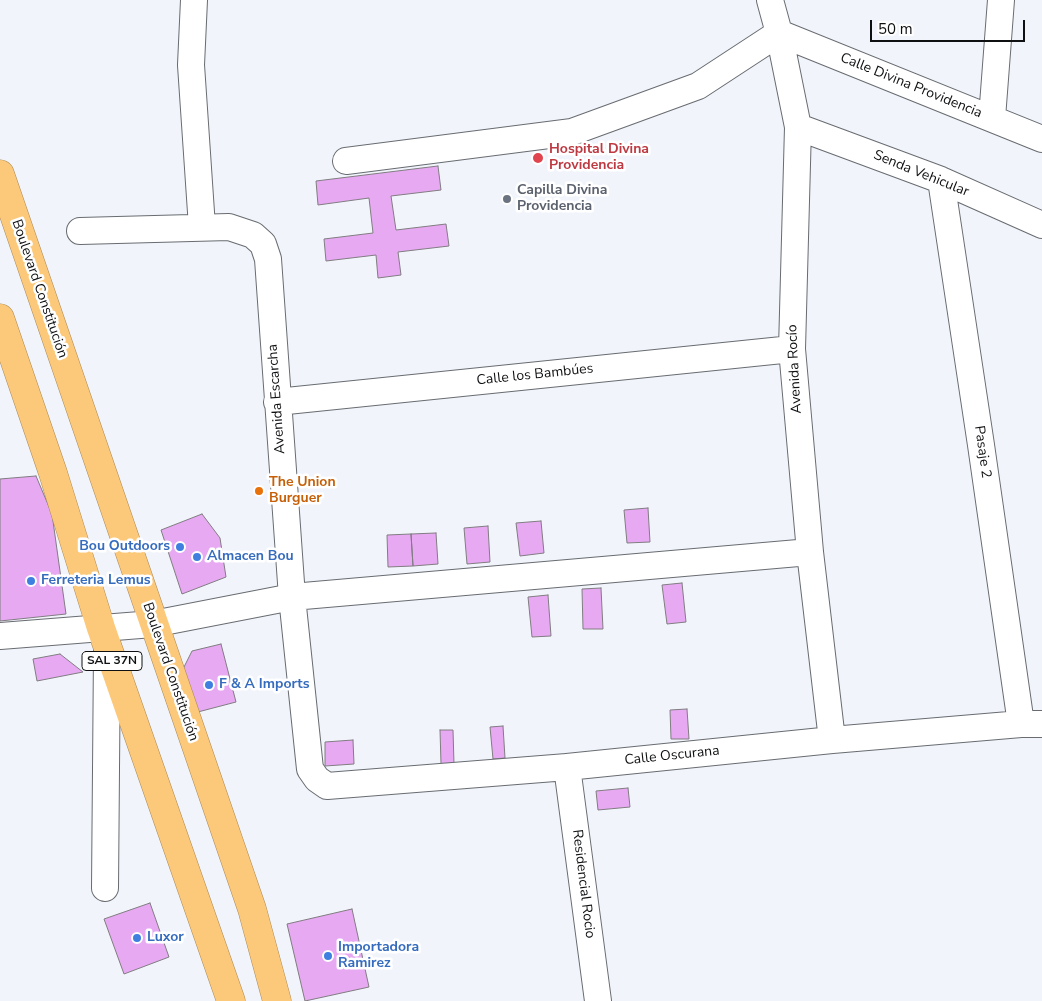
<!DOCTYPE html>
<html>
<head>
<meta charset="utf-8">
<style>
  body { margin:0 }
  #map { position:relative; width:1042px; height:1001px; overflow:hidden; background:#f1f5fb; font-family:"Nunito Sans",sans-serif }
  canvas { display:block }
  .scale { position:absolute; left:870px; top:20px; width:155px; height:22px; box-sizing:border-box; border:2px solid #0f1012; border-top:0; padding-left:6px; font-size:15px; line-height:18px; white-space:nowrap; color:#0f1012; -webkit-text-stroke:4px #fff; paint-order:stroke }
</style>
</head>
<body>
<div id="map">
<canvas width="1042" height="1001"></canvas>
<div class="scale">50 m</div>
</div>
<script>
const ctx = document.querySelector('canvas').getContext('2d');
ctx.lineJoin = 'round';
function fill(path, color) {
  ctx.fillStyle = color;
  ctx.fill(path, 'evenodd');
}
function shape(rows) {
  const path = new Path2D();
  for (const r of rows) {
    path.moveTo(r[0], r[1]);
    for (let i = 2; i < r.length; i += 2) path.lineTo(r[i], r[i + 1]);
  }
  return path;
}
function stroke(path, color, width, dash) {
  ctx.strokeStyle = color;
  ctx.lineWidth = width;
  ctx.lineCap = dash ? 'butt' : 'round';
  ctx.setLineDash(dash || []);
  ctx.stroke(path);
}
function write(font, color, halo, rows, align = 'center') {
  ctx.font = font + ' "Nunito Sans",sans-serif';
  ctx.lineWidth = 5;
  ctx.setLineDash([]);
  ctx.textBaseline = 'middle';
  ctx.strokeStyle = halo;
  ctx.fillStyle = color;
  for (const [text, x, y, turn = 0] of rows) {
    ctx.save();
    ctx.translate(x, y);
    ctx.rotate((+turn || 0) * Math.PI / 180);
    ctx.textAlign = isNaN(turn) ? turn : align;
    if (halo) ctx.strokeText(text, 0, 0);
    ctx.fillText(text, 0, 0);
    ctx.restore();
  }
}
const building = shape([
  [438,166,441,190,391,196,396,230,446,224,449,246,398,252,401,275,378,278,376,255,326,261,324,239,373,233,369,198,318,205,316,181,438,166],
  [36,476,52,514,66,614,0,621,0,479,36,476],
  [648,508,650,542,627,543,624,510,648,508],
  [202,514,220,538,226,577,182,594,161,530,202,514],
  [541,521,544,553,520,556,516,523,541,521],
  [488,526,490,562,467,564,464,528,488,526],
  [436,533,438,564,413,566,411,534,436,533],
  [411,534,413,566,388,567,387,535,411,534],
  [682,583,686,622,667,624,662,585,682,583],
  [601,588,603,629,583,629,582,589,601,588],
  [548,595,551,636,532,637,528,597,548,595],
  [221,644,236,702,194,713,183,669,192,651,221,644],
  [60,654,83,672,37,681,33,659,60,654],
  [687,709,689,739,671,739,670,710,687,709],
  [503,726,505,758,493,759,490,727,503,726],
  [440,730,453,730,454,764,441,764,440,730],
  [353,740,354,764,325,766,325,742,353,740],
  [628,788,630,807,598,810,596,791,628,788],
  [150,903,169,957,124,974,104,919,150,903],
  [352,909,369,987,305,1001,287,924,352,909]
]);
const minor = shape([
  [194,0,191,65,202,227],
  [770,0,779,33,798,127,792,349,810,552,832,740],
  [992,118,1001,0],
  [798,127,941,180,1042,225],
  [346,161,572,132,698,86,779,33,1042,139],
  [941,180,981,445,1021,724],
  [80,231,229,227,253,235,263,244,268,259,292,597,310,769,317,779,327,786,567,767,832,740,1021,724,1042,724],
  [277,402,792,349],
  [0,636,153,624,292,597,810,552],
  [567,767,598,1001],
  [105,888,107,651]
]);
const highway = shape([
  [0,174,252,909,277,1001],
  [0,318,53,473,101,628,231,1001]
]);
const markers = [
  [538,158,6,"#e0444e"],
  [507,199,5,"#6b7280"],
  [259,491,5,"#e8710a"],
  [180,547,5,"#3f7fe0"],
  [197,557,5,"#3f7fe0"],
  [31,581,5,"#3f7fe0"],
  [209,685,5,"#3f7fe0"],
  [137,938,5,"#3f7fe0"],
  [328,956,5,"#3f7fe0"]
];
const shields = [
  [112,661,60]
];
const shieldNames = [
  ["SAL 37N",112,661]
];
const streetNames = [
  ["Calle Divina Providencia",911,86,22],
  ["Senda Vehicular",921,174,22],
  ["Boulevard Constitución",39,289,71],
  ["Avenida Rocío",795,369,-93],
  ["Calle los Bambúes",535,375,-6],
  ["Avenida Escarcha",277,399,-94],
  ["Pasaje 2",982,452,82],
  ["Boulevard Constitución",170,672,71],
  ["Calle Oscurana",672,756,-6],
  ["Residencial Rocio",583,884,83]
];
const healthNames = [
  ["Hospital Divina",549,150],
  ["Providencia",549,166]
];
const worshipNames = [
  ["Capilla Divina",517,191],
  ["Providencia",517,207]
];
const foodNames = [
  ["The Union",269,483],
  ["Burguer",269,499]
];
const shopNames = [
  ["Bou Outdoors",170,547,"right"],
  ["Almacen Bou",207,557],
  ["Ferreteria Lemus",41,581],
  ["F & A Imports",219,685],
  ["Luxor",147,938],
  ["Importadora",338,948],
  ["Ramirez",338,964]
];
fill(building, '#e7a9f2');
stroke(building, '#807c81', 1);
stroke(minor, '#686c71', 28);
stroke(highway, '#a98856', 29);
stroke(minor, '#fff', 26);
stroke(highway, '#fcc97a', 28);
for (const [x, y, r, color] of markers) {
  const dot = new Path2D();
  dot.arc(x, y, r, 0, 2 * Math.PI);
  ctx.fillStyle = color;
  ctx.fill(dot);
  stroke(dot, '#fff', 2);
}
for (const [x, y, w] of shields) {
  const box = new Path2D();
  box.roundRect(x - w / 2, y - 9.5, w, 19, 4);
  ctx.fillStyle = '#fff';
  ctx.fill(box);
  stroke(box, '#0f1012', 1);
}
write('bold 12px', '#0f1012', null, shieldNames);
write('14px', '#0f1012', '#fff', streetNames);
write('bold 14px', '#be3a42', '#fff', healthNames, 'left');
write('bold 14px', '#5b616d', '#fff', worshipNames, 'left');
write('bold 14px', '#c56008', '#fff', foodNames, 'left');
write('bold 14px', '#366cbe', '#fff', shopNames, 'left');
</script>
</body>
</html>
